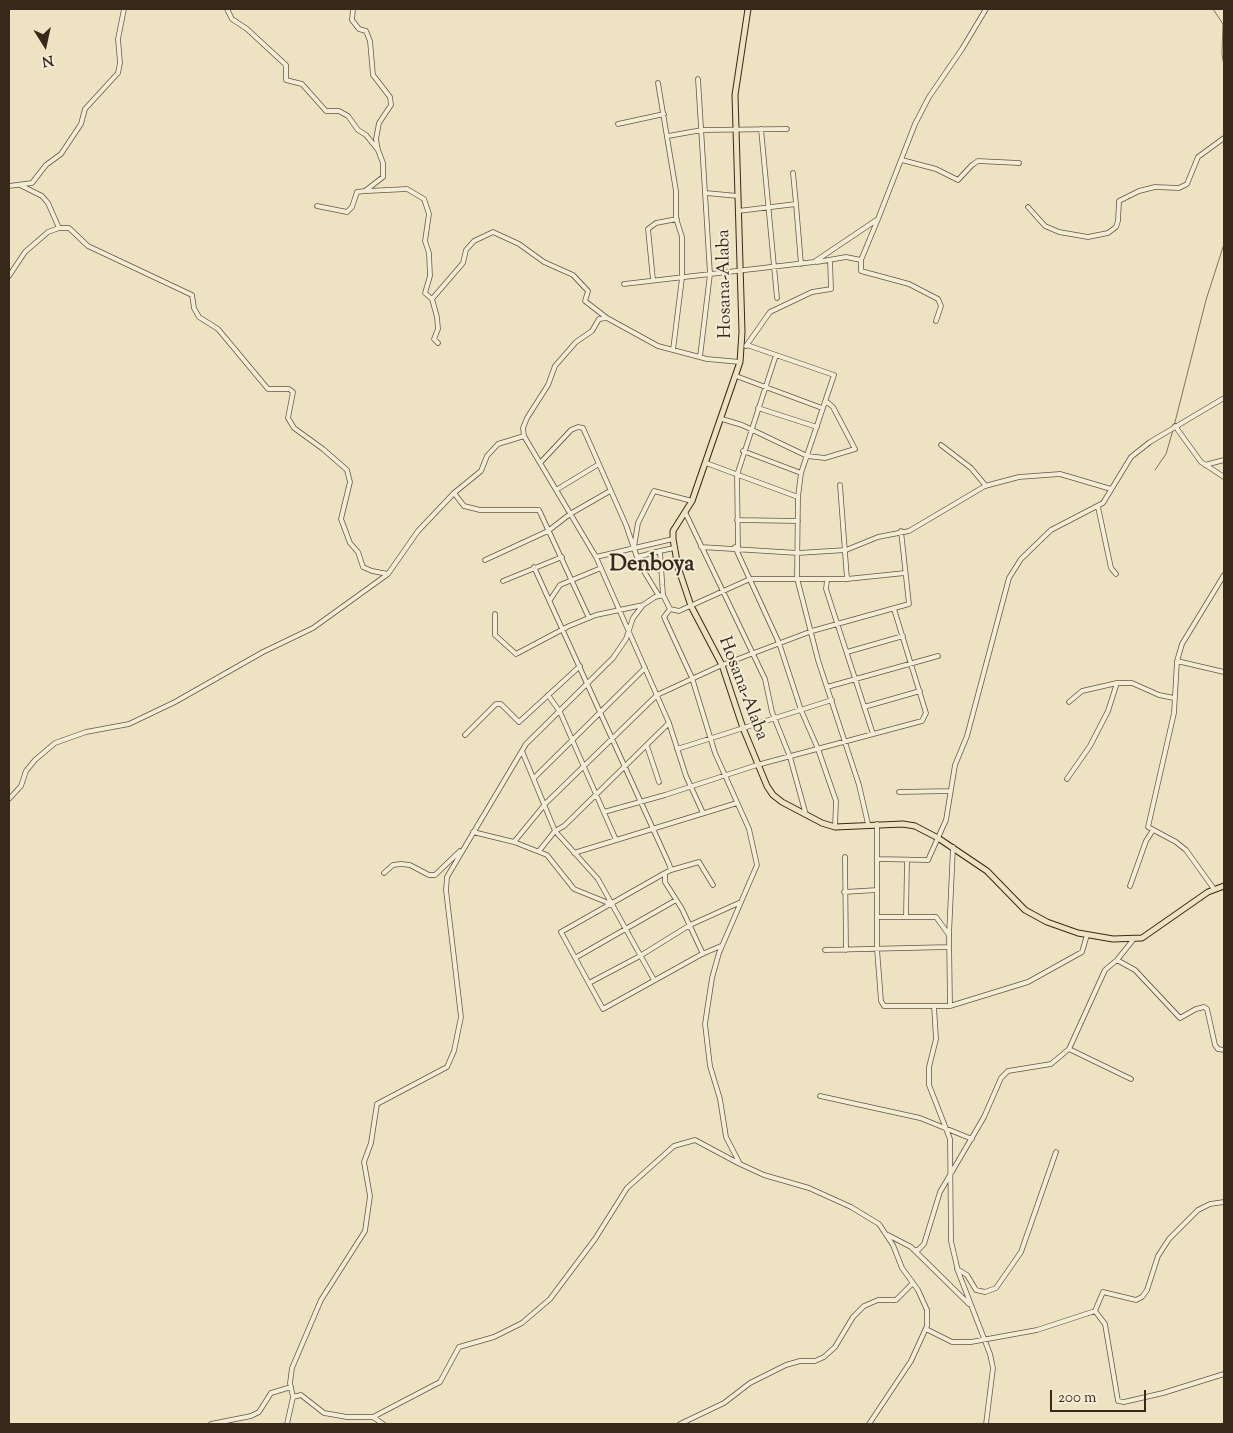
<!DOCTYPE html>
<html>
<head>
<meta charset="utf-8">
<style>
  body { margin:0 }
  #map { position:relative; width:1233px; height:1433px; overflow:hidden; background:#ede2c1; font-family:"Sorts Mill Goudy",serif }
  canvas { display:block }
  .frame { position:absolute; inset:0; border:10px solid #36291a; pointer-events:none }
  .north { position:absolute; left:20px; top:20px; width:50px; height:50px; -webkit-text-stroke:4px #f3ecd7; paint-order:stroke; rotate:170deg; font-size:14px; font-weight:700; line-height:20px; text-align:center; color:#36291a }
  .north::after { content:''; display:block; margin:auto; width:18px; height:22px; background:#36291a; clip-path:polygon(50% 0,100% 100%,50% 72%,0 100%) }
  .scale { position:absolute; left:1050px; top:1390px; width:96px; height:22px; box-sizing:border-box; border:2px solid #36291a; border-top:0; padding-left:6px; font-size:15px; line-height:18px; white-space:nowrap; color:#36291a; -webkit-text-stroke:4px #f3ecd7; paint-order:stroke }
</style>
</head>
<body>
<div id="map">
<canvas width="1233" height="1433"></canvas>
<div class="frame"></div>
<div class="north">N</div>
<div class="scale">200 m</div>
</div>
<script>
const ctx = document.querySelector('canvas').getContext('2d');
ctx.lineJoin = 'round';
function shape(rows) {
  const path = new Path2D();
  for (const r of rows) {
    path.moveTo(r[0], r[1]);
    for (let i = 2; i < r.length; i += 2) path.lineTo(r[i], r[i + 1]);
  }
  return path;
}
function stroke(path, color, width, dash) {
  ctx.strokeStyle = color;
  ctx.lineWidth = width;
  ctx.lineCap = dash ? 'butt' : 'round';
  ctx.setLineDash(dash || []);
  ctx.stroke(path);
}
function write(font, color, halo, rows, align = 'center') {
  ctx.font = font + ' "Sorts Mill Goudy",serif';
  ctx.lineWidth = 4;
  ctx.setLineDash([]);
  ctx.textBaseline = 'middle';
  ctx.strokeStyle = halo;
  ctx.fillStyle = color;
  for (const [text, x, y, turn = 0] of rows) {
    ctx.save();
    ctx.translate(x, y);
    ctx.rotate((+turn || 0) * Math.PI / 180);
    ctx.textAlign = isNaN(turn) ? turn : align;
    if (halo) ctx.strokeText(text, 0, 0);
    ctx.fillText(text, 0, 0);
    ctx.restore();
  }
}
const stream = shape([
  [1213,9,1223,24,1222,54,1224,65],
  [1174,426,1206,300,1224,244],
  [1155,470,1166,454,1173,430]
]);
const minor = shape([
  [227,9,232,19,247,29,286,65,286,80,302,84,326,111,339,111,348,116,358,130,366,135,378,150],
  [698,79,710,274,700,357],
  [658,83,676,191,676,218,682,237,682,278,673,350],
  [618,124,664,114],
  [761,129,777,298],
  [668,136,702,130,787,129],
  [902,160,936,169,958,180,972,165,978,161,1019,163],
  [793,173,796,204],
  [20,185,42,196,48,203,59,228],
  [9,186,32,183,46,165,61,154,81,124,85,109,118,73,120,63,118,39,124,9],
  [367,191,407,189,424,199,429,214,425,241,429,253,430,276,425,293,432,299],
  [706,193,738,196],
  [317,206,347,212,352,207,357,192,365,191,383,177,383,163,378,150,376,139,379,123,391,105,390,97,373,75,370,41,366,31,359,29,352,20,353,9],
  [1028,207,1045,226,1059,232,1088,237,1108,233,1116,227,1118,221,1119,201,1139,191,1155,187,1179,188,1187,184,1198,157,1224,138],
  [738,211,796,204,801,264],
  [878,219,861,260,861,271,909,284,938,299,941,306,936,321],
  [817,262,846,257,861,260],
  [9,276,25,252,48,232,59,228,69,228,88,246,192,295,194,308,199,317,218,329,268,389,289,389,293,392,288,418,294,428,323,449,347,470,350,482,341,519,350,543,358,552,363,567,372,571,388,574,418,531,454,493,481,471,487,456,498,444,524,436,596,557,673,539],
  [653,280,648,229,656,223,677,219],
  [624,284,814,262,878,219,915,124,929,97,962,49,986,9],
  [438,343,434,339,438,329,437,317,432,299,463,263,466,250,474,241,493,232,519,244,544,262,573,275,588,291,585,301,607,318],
  [747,345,834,375,801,473,798,497,797,578,818,660,859,785,868,824],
  [746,346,770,312,812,292,831,289,830,260],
  [736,376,822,408],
  [758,408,817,427],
  [722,419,742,425,807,456,825,458,855,449,833,407,827,402],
  [1175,426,1201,462,1224,477],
  [524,436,523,428,527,418,548,385,555,366,576,342,592,331,599,319,607,318,658,346,707,359,740,362],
  [941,445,971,468,986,486],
  [743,451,801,473],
  [541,462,571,430,578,427,583,428,626,525,639,563,659,596],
  [706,463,798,497],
  [1205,465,1224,460],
  [840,485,847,579],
  [556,490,599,464],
  [454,493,464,506,480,510,539,510,589,618],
  [1098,507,1111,568,1116,574],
  [685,512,765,679,772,712,790,757,806,815],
  [737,520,798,521],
  [634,547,638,523,654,491,692,501],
  [701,547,798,553,846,550,878,537,909,531,985,486,1019,477,1060,474,1111,489],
  [735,547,779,643,801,710,818,749,836,801,835,827],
  [738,548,737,475,776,355],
  [596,557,669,723,686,776,703,813],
  [637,557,660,551],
  [485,560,548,531,570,514,610,491],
  [534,567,669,864,671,870,665,873,665,882,682,909,703,954],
  [827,580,826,589,873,734],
  [503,581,562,557],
  [663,595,660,551,674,548],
  [550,600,560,585,601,568],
  [670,609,664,617,692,678,715,753,749,829,757,865,719,953,712,978,705,1024,710,1066,720,1099,726,1137,740,1164,764,1175,809,1188,851,1207,879,1224,893,1245,902,1268,918,1290,927,1310,927,1326,911,1361,869,1424],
  [495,614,495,635,516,654,569,626,596,615,643,605],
  [847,652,903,636],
  [1177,661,1224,672],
  [827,687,938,656],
  [548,695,560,712,616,840],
  [1069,702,1082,691,1117,683],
  [864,707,920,691],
  [465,735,496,704,501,704,519,722,580,666],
  [647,746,659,782],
  [677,749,832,700],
  [522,751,555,831,598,879,654,980],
  [535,777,645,668],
  [1067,779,1090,746,1108,711,1117,683,1132,683,1159,695,1174,698],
  [899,792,950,791],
  [9,799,21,786,26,771,35,760,55,743,86,732,129,724,175,702,263,652,313,628,388,574],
  [604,812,665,795,757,765,922,721,926,713,894,609],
  [877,824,877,949,881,1001,884,1006,950,1006,949,935,953,847],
  [473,832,514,842,547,855,574,889,611,904],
  [514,842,546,803,657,695,722,665,812,631,909,604,901,531],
  [539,851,555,831,564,826,669,723],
  [574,853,737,803],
  [845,857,846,950],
  [877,859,928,860,946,820,955,765,967,736,1009,578,1021,559,1051,530,1103,503,1131,457,1150,442,1224,398],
  [671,870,699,862,713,885],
  [384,873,393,865,401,864,410,865,429,875,435,875,460,851],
  [665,873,561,932,603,1009,702,954,721,946],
  [1130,886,1146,841,1153,830],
  [1214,889,1186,850,1176,842,1148,827,1174,713,1177,661,1182,644,1224,575],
  [844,892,877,890],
  [877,917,936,917,949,935],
  [906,917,907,860],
  [825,950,949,947],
  [575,958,676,900],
  [1117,960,1135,970,1180,1018,1196,1009,1204,1007,1207,1009,1215,1045,1218,1049,1224,1050],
  [589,983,640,956,690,925,741,902],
  [934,1006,936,1039,929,1067,929,1085,950,1139,951,1241,958,1271,990,1354,993,1368,986,1424],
  [950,1006,1028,982,1082,952,1087,935],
  [1069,1049,1131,1079],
  [820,1096,920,1118,972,1139],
  [1224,1202,1210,1204,1198,1210,1169,1239,1158,1256,1147,1290,1142,1297,1136,1300,1103,1292,1095,1311,1105,1324,1118,1401,1124,1402,1163,1393,1224,1374],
  [888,1235,911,1247,969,1304],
  [914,1250,918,1250,924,1244,940,1192,984,1117,1001,1078,1008,1071,1051,1064,1069,1049,1105,970,1117,960,1133,940],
  [957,1269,967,1275,976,1290,985,1292,996,1288,1021,1252,1056,1152],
  [926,1329,952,1342,971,1342,1037,1330,1095,1311],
  [293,1397,301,1395,324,1413,347,1417,373,1417,383,1424],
  [373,1417,440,1382,459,1347,494,1337,522,1323,550,1299,595,1239,627,1188,674,1146,695,1140,738,1163],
  [211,1424,251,1416,259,1412,271,1393,291,1387],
  [287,1424,293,1397,290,1383,292,1368,321,1300,365,1231,370,1196,364,1162,371,1143,377,1104,447,1067,454,1051,461,1017,446,890,447,877,526,744,613,658,626,639,633,618,643,605,655,597,663,595,670,609,679,611,750,579,847,579,905,573],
  [680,1424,724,1403,750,1383,786,1365,800,1361,815,1361,824,1357,835,1347,853,1317,864,1306,878,1300,896,1300,913,1283]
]);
const major = shape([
  [748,9,735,95,742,332,740,362,692,501,673,531,673,539,678,567,691,606,722,665,743,728,767,786,773,795,782,802,822,823,835,827,903,824,915,826,938,838,987,871,1025,910,1047,922,1078,933,1113,939,1142,938,1208,892,1224,886]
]);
const streetNames = [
  ["Hosana-Alaba",726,284,-91],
  ["Hosana-Alaba",742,689,69]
];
const districtNames = [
  ["Denboya",652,566]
];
stroke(stream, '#7f725c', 1);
stroke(minor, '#645744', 5.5);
stroke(major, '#36291a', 7);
stroke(minor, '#f3ecd7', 4);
stroke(major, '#ede2c1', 5);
write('18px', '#36291a', '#f3ecd7', streetNames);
write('bold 22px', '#36291a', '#f3ecd7', districtNames);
</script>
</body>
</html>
